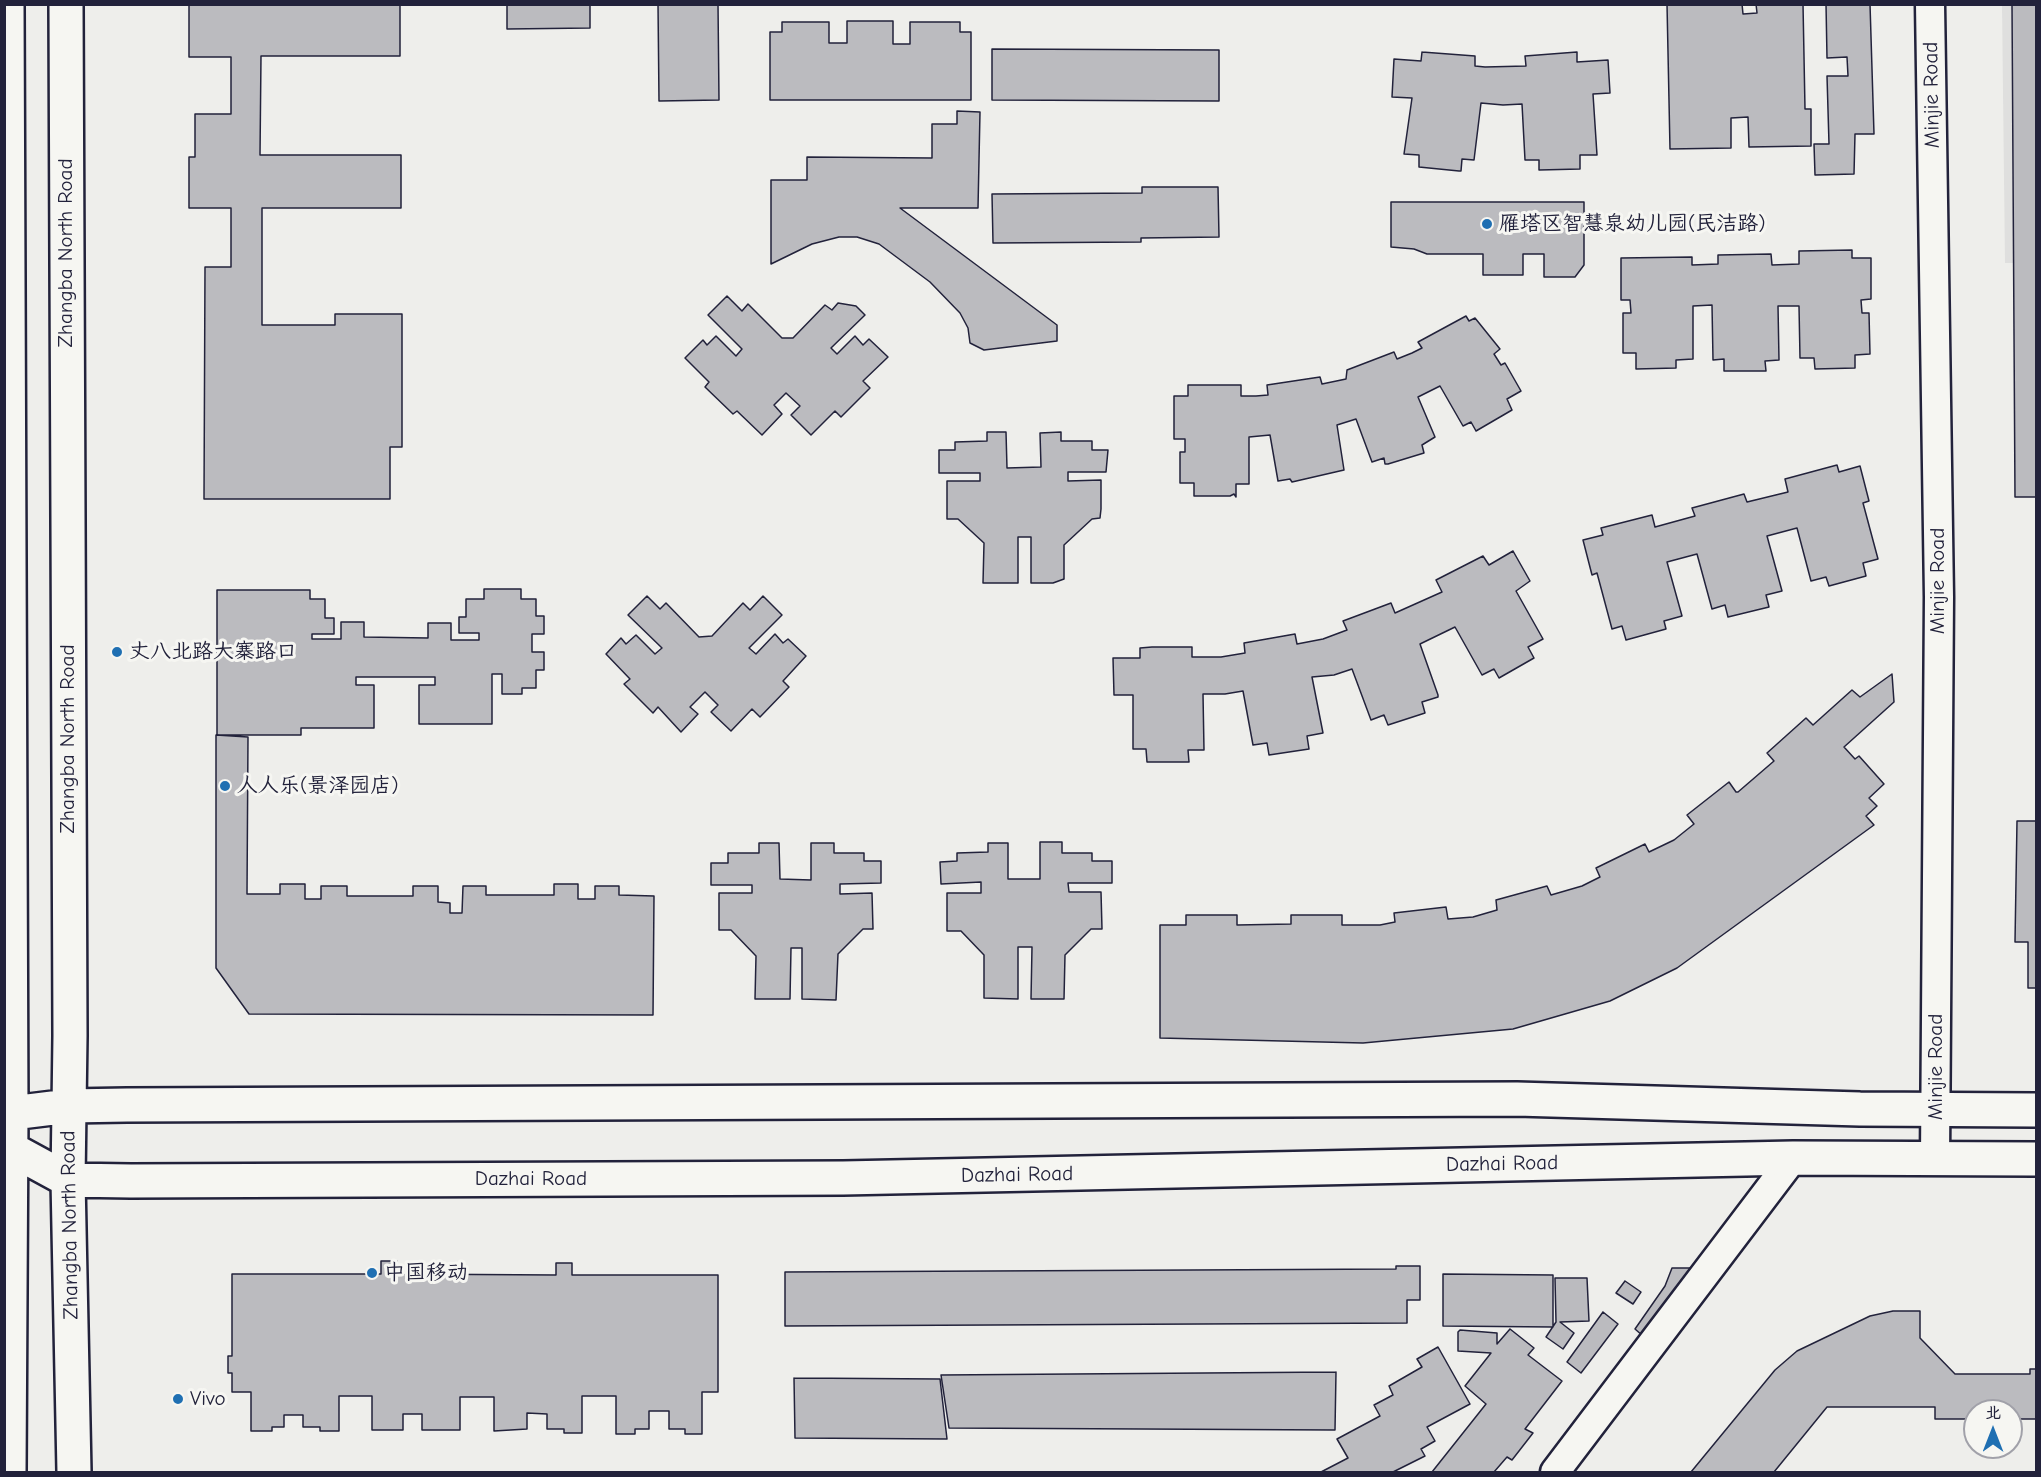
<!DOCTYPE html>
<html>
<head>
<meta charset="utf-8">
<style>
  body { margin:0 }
  #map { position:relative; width:2041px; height:1477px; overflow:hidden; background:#eeeeeb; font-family:"Comic Neue","LXGW WenKai TC",sans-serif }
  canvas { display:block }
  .frame { position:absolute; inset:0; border:6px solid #22223b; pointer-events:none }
  .north { position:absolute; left:1963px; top:1399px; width:60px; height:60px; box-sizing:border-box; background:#f6f6f2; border:2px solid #a1a1a9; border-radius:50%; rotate:0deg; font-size:16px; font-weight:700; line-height:24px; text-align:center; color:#22223b }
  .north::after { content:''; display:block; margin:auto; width:21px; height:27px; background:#1f6fb2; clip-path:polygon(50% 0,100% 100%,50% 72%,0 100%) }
</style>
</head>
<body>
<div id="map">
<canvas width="2041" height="1477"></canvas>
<div class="frame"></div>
<div class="north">北</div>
</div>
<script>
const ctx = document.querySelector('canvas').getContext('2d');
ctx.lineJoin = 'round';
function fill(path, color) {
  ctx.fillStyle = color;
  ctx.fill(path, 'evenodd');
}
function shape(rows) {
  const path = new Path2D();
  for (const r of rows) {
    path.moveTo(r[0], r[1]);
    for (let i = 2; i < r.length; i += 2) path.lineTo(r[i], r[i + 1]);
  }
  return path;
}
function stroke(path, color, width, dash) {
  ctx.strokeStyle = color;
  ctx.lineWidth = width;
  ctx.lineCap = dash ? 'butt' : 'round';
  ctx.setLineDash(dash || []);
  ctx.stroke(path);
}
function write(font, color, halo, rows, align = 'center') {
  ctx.font = font + ' "Comic Neue","LXGW WenKai TC",sans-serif';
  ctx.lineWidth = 6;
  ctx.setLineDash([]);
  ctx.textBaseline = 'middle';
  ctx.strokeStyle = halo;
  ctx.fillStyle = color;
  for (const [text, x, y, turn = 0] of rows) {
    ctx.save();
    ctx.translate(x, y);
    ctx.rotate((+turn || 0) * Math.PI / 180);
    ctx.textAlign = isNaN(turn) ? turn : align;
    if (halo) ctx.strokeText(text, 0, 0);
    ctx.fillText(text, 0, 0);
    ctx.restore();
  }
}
const built = shape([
  [2002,5,2036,5,2036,263,2005,263]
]);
const building = shape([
  [189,4,400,4,400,56,261,56,260,155,401,155,401,208,262,208,262,325,335,325,335,314,402,314,402,447,390,447,390,499,204,499,205,267,231,267,231,208,189,208,189,157,195,157,195,114,231,114,231,57,189,57,189,4],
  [507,4,590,4,590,28,507,29,507,4],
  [658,4,718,4,719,100,659,101,658,4],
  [1667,4,1742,4,1743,14,1757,13,1756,4,1803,4,1805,109,1811,109,1811,146,1749,147,1748,117,1731,118,1731,148,1670,149,1667,4],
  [1826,4,1870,4,1874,134,1855,134,1854,174,1815,175,1814,144,1829,144,1827,76,1848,76,1847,57,1827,58,1826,4],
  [2012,4,2036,4,2036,497,2015,497,2012,4],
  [847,21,893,21,893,44,910,44,910,22,960,22,960,32,971,32,971,100,770,100,770,32,782,32,782,22,829,22,829,43,847,43,847,21],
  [992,49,1219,50,1219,101,992,100,992,49],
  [1422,52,1475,56,1475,66,1485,67,1526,66,1525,56,1577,52,1577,62,1608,60,1610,93,1593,94,1597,155,1580,155,1580,169,1539,170,1539,160,1525,160,1522,104,1503,105,1481,103,1474,160,1462,159,1461,171,1459,171,1419,167,1419,155,1404,154,1412,98,1392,97,1394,59,1421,61,1422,52],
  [957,111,980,112,978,208,900,208,1057,325,1057,341,984,350,970,343,968,328,960,313,930,282,879,244,857,237,839,237,812,244,771,264,771,180,807,180,807,157,932,158,932,124,957,124,957,111],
  [1142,187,1218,187,1219,237,1141,238,1141,242,993,243,992,194,1142,193,1142,187],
  [1391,202,1584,202,1584,265,1575,277,1544,277,1544,254,1523,254,1523,275,1483,275,1483,254,1427,254,1414,249,1391,247,1391,202],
  [1852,250,1852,258,1871,258,1871,299,1861,300,1862,313,1869,313,1870,354,1855,355,1855,368,1815,369,1814,358,1800,358,1799,306,1778,306,1779,360,1765,361,1766,371,1724,371,1724,359,1713,360,1712,305,1693,306,1693,359,1676,360,1676,368,1636,369,1636,353,1623,353,1623,313,1631,313,1630,300,1621,300,1621,258,1692,257,1692,265,1718,264,1718,255,1771,254,1772,265,1799,264,1799,251,1852,250],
  [727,296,742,311,748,304,782,338,793,338,825,305,832,310,838,303,856,306,865,315,831,348,837,354,855,336,863,345,869,339,888,357,863,381,870,388,841,417,835,411,811,435,791,415,800,406,786,393,774,405,782,414,762,435,737,411,733,414,705,387,709,382,685,358,703,340,707,345,716,336,736,356,742,349,708,315,727,296],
  [1466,316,1469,321,1475,318,1500,349,1494,354,1501,365,1505,363,1521,391,1507,399,1512,410,1476,431,1471,422,1463,426,1440,386,1418,397,1435,437,1422,445,1424,453,1388,464,1385,464,1384,458,1372,462,1356,419,1337,425,1344,470,1292,482,1290,479,1278,481,1270,435,1249,437,1249,484,1236,484,1236,497,1234,494,1230,496,1194,496,1194,483,1180,483,1180,452,1185,452,1185,439,1174,439,1174,396,1188,396,1188,385,1241,385,1241,396,1256,396,1268,395,1267,385,1320,377,1322,384,1346,379,1347,370,1394,352,1397,359,1412,353,1422,348,1418,342,1466,316],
  [987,432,1006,432,1007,468,1041,467,1040,433,1061,432,1061,441,1092,441,1092,450,1108,450,1106,472,1068,472,1068,481,1101,480,1101,509,1100,518,1092,519,1064,545,1064,579,1053,583,1031,583,1031,537,1018,537,1018,583,983,583,984,543,958,519,947,519,947,481,980,481,980,473,939,473,939,450,955,450,955,442,987,441,987,432],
  [1837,465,1839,472,1860,466,1869,501,1863,503,1878,559,1863,563,1866,576,1829,586,1826,577,1811,581,1797,528,1767,536,1782,591,1766,595,1769,607,1728,617,1725,605,1712,609,1697,554,1667,562,1682,616,1664,621,1666,629,1626,640,1622,626,1612,629,1597,573,1592,575,1583,540,1603,535,1601,528,1652,515,1655,527,1695,516,1692,508,1744,494,1747,502,1788,492,1785,479,1837,465],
  [1513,551,1530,581,1516,591,1543,639,1528,647,1534,658,1499,678,1494,669,1482,675,1455,627,1420,644,1438,695,1438,697,1422,702,1425,713,1388,725,1384,715,1371,720,1352,669,1334,675,1312,677,1323,733,1307,736,1309,749,1269,755,1267,743,1253,745,1243,691,1225,694,1203,694,1204,750,1188,750,1189,762,1147,762,1146,749,1133,749,1133,695,1114,695,1113,658,1140,658,1140,648,1152,647,1192,647,1192,657,1221,657,1245,653,1244,643,1295,634,1297,644,1323,639,1347,630,1343,621,1391,603,1395,613,1442,592,1436,580,1483,556,1489,565,1513,551],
  [484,589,521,589,521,599,536,599,536,616,544,616,544,634,532,634,532,652,544,652,544,670,536,670,536,688,522,688,522,694,502,694,502,674,492,674,492,724,419,724,419,685,435,685,435,677,356,677,356,685,374,685,374,728,301,728,301,735,217,735,217,590,310,590,310,599,325,599,325,618,334,618,334,634,312,634,312,639,341,639,341,622,364,622,364,637,428,638,428,623,451,623,451,640,479,640,479,633,459,633,459,617,466,617,466,599,484,599,484,589],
  [647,596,660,609,666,603,699,637,712,636,743,603,750,610,763,596,782,615,749,648,756,654,775,634,783,643,788,639,806,656,783,681,789,687,760,717,752,709,731,731,711,712,718,705,705,692,690,707,698,714,681,732,658,707,653,713,624,684,630,679,606,654,621,638,626,644,636,635,655,654,662,648,628,615,647,596],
  [1892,674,1894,702,1844,747,1855,759,1859,756,1884,784,1869,798,1877,806,1866,816,1874,825,1677,968,1610,1001,1513,1029,1363,1043,1160,1038,1160,925,1186,925,1186,915,1237,915,1237,925,1291,924,1291,915,1342,915,1342,925,1380,925,1395,922,1394,913,1446,907,1448,919,1473,917,1497,910,1496,900,1547,886,1551,895,1582,886,1600,877,1596,868,1645,844,1649,852,1674,840,1694,824,1687,815,1729,782,1736,792,1738,792,1774,761,1767,753,1806,718,1813,725,1852,690,1860,697,1892,674],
  [216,735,248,737,247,894,280,894,280,884,305,884,305,899,321,899,321,886,347,886,347,896,413,896,413,886,438,886,438,902,450,903,450,913,462,913,463,886,486,886,486,895,554,895,554,884,578,884,578,899,595,899,595,886,619,886,619,895,654,896,653,1015,249,1014,216,968,216,735],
  [2017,821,2036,821,2036,988,2028,988,2028,942,2015,942,2017,821],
  [1040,842,1062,842,1062,853,1092,853,1092,861,1112,861,1112,883,1068,883,1069,892,1101,892,1102,929,1091,929,1065,955,1064,999,1031,999,1032,947,1018,947,1018,999,984,998,984,955,961,931,947,931,947,893,981,893,981,882,941,884,940,862,957,861,957,853,988,852,988,843,1008,843,1008,879,1040,879,1040,842],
  [759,843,779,843,780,879,811,880,811,843,834,843,834,853,864,853,864,861,881,861,881,883,840,884,840,894,872,893,873,929,863,929,838,954,836,1000,802,999,802,948,791,948,790,999,755,999,756,956,731,930,719,930,719,893,752,893,752,885,711,885,711,863,728,863,728,853,759,853,759,843],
  [381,1261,397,1261,397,1274,556,1275,556,1263,572,1263,572,1275,718,1275,718,1392,702,1392,702,1434,685,1434,685,1429,669,1429,669,1411,649,1411,649,1429,635,1429,635,1434,616,1434,616,1396,582,1396,582,1433,564,1433,564,1429,547,1429,547,1414,527,1413,527,1429,494,1431,494,1397,460,1397,460,1430,422,1430,422,1414,403,1414,403,1430,372,1430,372,1396,339,1396,339,1431,320,1431,320,1427,303,1427,303,1415,284,1415,284,1427,272,1427,272,1431,251,1431,251,1392,232,1392,232,1373,228,1373,228,1356,232,1356,232,1274,381,1274,381,1261],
  [1396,1266,1420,1266,1420,1300,1407,1300,1407,1323,785,1326,785,1272,1396,1269,1396,1266],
  [1672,1268,1697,1268,1643,1336,1635,1329,1665,1286,1672,1268],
  [1443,1274,1553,1275,1553,1327,1443,1326,1443,1274],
  [1555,1278,1587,1278,1589,1321,1560,1322,1574,1333,1563,1349,1546,1337,1556,1322,1555,1278],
  [1625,1281,1641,1292,1633,1304,1616,1293,1625,1281],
  [1893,1311,1920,1311,1920,1338,1955,1374,2030,1374,2030,1369,2036,1369,2036,1419,2011,1419,2011,1411,1975,1411,1975,1419,1935,1419,1935,1407,1827,1407,1774,1472,1691,1472,1775,1370,1797,1351,1870,1316,1893,1311],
  [1603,1312,1618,1324,1581,1373,1567,1362,1603,1312],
  [1510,1329,1534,1348,1528,1355,1562,1381,1525,1429,1533,1433,1512,1460,1507,1457,1494,1472,1432,1472,1486,1404,1465,1386,1491,1353,1458,1351,1458,1332,1460,1330,1497,1333,1497,1344,1510,1329],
  [1438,1347,1470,1404,1427,1427,1435,1441,1421,1449,1425,1456,1393,1472,1321,1472,1348,1458,1337,1439,1380,1416,1374,1405,1393,1395,1389,1386,1422,1367,1417,1359,1438,1347],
  [1336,1372,1335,1430,949,1428,941,1375,1336,1372],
  [794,1378,940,1379,947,1439,795,1438,794,1378]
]);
const minor = shape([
  [1930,4,1939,597,1935,1158],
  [1555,1472,1793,1158]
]);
const major = shape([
  [7,4,11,1114,9,1472],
  [66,4,70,1036,68,1180,74,1472],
  [4,1114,69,1106,127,1105,1517,1099,1860,1109,2036,1110],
  [4,1149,11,1149,68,1180,131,1181,843,1178,1793,1158,2036,1159]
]);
const markers = [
  [1487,224,6,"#1f6fb2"],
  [117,652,6,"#1f6fb2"],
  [225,786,6,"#1f6fb2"],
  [372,1273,6,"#1f6fb2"],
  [178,1399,6,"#1f6fb2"]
];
const streetNames = [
  ["Minjie Road",1932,95,-91],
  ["Zhangba North Road",66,253,-90],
  ["Minjie Road",1938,581,-90],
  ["Zhangba North Road",68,739,-90],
  ["Minjie Road",1936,1067,-90],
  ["Dazhai Road",1502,1164,-1],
  ["Dazhai Road",1017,1175,-1],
  ["Dazhai Road",531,1179],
  ["Zhangba North Road",70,1225,-91]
];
const poiNames = [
  ["雁塔区智慧泉幼儿园(民洁路)",1499,224],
  ["丈八北路大寨路口",129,652],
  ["人人乐(景泽园店)",237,786],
  ["中国移动",384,1273],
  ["Vivo",190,1399]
];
fill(built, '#dfdfde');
fill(building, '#bbbbbf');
stroke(building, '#22223b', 1.5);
stroke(minor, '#22223b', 33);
stroke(major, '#22223b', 38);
stroke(minor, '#f6f6f2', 28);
stroke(major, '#f6f6f2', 33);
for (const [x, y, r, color] of markers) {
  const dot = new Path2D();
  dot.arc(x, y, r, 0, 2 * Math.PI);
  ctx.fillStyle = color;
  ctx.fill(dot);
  stroke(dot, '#f6f6f2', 2);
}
write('21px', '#22223b', '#f6f6f2', streetNames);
write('21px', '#22223b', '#f6f6f2', poiNames, 'left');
</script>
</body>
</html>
